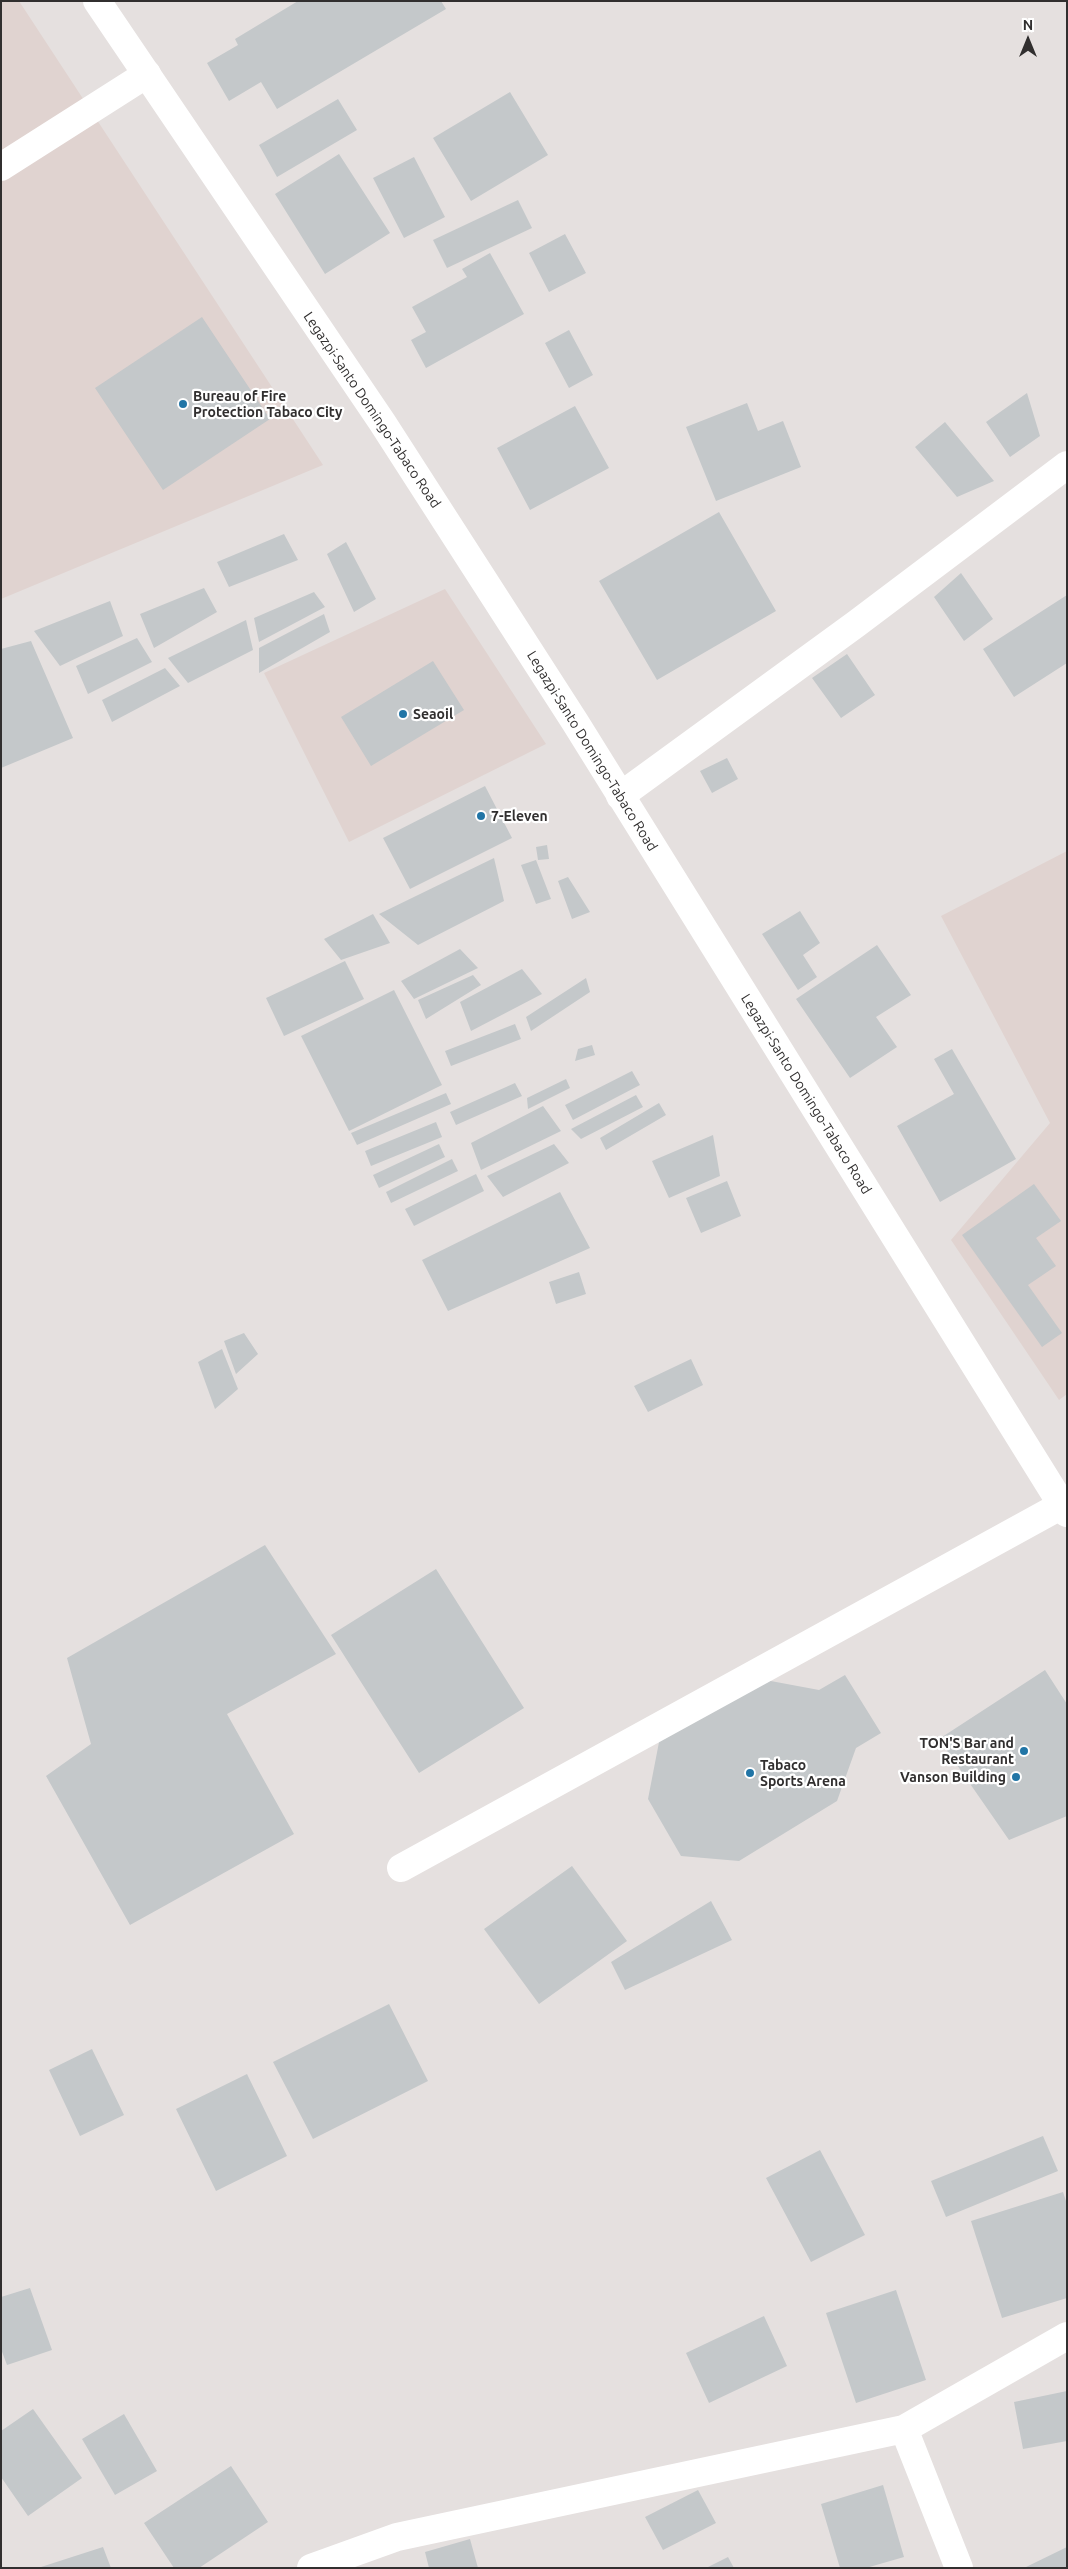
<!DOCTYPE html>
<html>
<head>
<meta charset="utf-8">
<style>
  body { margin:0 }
  #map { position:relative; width:1068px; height:2569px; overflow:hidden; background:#e5e0df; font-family:Ubuntu,sans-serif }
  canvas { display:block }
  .frame { position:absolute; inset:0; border:2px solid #312f2f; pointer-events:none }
  .north { position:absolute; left:1003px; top:15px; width:50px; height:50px; -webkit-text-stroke:4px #fff; paint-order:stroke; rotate:0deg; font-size:14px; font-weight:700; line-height:20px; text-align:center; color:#312f2f }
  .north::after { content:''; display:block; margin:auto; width:18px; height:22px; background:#312f2f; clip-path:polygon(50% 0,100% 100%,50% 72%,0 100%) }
</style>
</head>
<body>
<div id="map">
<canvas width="1068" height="2569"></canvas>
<div class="frame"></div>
<div class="north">N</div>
</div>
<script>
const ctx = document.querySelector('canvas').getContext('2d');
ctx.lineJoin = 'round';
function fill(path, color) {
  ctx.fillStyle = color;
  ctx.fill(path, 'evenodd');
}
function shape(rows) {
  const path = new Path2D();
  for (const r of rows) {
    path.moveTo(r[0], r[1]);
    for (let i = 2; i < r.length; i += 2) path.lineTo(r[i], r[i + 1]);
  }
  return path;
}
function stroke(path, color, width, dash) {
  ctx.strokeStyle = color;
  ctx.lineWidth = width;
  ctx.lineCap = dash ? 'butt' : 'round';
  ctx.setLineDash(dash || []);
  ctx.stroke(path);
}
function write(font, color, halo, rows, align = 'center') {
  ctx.font = font + ' Ubuntu,sans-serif';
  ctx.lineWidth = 4.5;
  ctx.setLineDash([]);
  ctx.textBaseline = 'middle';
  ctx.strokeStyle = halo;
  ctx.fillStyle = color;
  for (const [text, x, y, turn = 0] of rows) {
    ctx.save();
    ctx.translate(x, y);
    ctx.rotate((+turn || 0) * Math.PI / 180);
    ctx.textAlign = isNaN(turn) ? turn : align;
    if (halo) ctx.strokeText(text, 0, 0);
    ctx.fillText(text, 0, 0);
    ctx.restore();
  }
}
const built = shape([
  [1,1,19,1,323,465,1,599],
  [445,589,546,744,349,842,264,673],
  [1067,851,1067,1394,1059,1400,951,1240,1050,1123,941,916]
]);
const building = shape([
  [298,1,441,1,446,9,277,109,261,82,229,101,207,63,238,45,235,39],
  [510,92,548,155,471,201,433,138],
  [338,99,357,130,277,177,259,145],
  [339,154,390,233,325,274,275,194],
  [414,157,445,217,404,238,373,178],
  [518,200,532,228,447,268,433,240],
  [565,234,586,273,549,292,529,253],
  [490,253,524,314,426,368,411,340,426,332,412,307,467,277,462,269],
  [202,317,270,419,163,490,95,388],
  [569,330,593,375,569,388,545,343],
  [1027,393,1040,436,1010,457,986,422],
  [747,403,758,431,783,421,801,467,716,501,686,427],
  [575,406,609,468,530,510,497,448],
  [945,422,994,481,957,497,915,447],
  [719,512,776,611,657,680,599,581],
  [284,534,298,560,229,587,217,562],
  [346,542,376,599,354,612,327,554],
  [961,573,993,619,964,641,934,597],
  [204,588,217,612,154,648,140,614],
  [314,592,325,607,259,642,254,618],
  [1067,595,1067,663,1014,697,983,649],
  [110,601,123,636,60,666,34,631],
  [324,614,330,632,259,673,259,648],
  [246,620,253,650,188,683,168,658],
  [137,638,152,662,88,694,76,666],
  [31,641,73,738,1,768,1,649],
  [847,654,875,695,841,718,812,678],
  [433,661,464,710,371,766,341,717],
  [165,668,180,686,112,722,102,700],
  [727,758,738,779,712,793,700,771],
  [485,786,512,838,410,889,383,838],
  [547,845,549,859,538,860,536,847],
  [494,858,504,901,418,945,379,914],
  [536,860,551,899,536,904,521,865],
  [568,877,590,912,572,919,558,881],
  [800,911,820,943,803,955,817,977,798,990,762,934],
  [373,914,390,943,341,960,324,939],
  [877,945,911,995,876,1017,897,1047,850,1078,796,999],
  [460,949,478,968,414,999,401,981],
  [345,961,364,999,284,1036,266,998],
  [522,969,542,994,471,1031,460,1002],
  [473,975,481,985,426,1019,418,1000],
  [586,978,590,992,531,1031,526,1017],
  [394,990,442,1085,349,1131,301,1036],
  [515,1024,521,1039,451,1066,445,1051],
  [592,1045,595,1055,575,1061,578,1049],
  [952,1049,1016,1159,940,1202,897,1126,954,1094,934,1059],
  [632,1071,640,1085,573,1120,565,1105],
  [566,1079,570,1088,528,1109,527,1098],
  [515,1083,522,1096,456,1125,450,1112],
  [446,1093,451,1104,357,1145,351,1133],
  [636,1095,643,1107,581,1139,571,1129],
  [659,1103,666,1115,606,1150,600,1138],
  [543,1106,561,1131,481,1170,471,1143],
  [436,1122,442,1137,371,1166,365,1151],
  [713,1135,720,1176,669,1198,652,1161],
  [439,1144,445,1157,379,1188,373,1175],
  [554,1144,569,1163,503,1197,487,1176],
  [452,1159,458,1171,391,1203,386,1192],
  [476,1174,484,1191,414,1226,405,1209],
  [727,1181,741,1216,701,1233,686,1198],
  [1034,1184,1061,1221,1036,1238,1056,1266,1028,1285,1062,1333,1042,1347,962,1235],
  [560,1192,590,1248,448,1311,422,1260],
  [579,1272,586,1294,556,1304,549,1282],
  [244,1333,258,1354,236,1374,224,1341],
  [222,1349,238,1389,215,1409,198,1362],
  [691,1359,703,1385,648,1412,634,1386],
  [265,1545,336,1654,227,1714,294,1834,130,1925,46,1776,91,1744,67,1658],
  [436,1569,524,1708,419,1773,331,1635],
  [1045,1670,1067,1704,1067,1816,1009,1840,939,1739],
  [845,1675,881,1733,856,1748,837,1801,739,1861,681,1856,648,1799,660,1737,760,1679,819,1690],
  [572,1866,627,1941,539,2004,484,1929],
  [711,1901,732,1940,625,1990,611,1962],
  [389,2004,428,2081,313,2139,273,2062],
  [92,2049,124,2115,80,2136,49,2070],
  [247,2074,287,2156,216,2191,176,2109],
  [1043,2136,1058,2171,946,2217,931,2181],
  [820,2150,865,2235,811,2262,766,2178],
  [1063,2192,1067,2204,1067,2298,1002,2318,971,2221],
  [30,2288,52,2350,7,2365,1,2349,1,2297],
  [896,2290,926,2380,856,2403,826,2313],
  [764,2316,787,2366,709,2403,686,2353],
  [1067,2391,1067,2441,1023,2449,1014,2402],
  [33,2409,82,2478,28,2516,1,2477,1,2431],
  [124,2414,157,2471,115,2495,82,2439],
  [231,2466,268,2522,199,2568,174,2568,144,2523],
  [883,2485,904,2557,866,2568,840,2568,821,2504],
  [698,2490,716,2523,663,2550,645,2517],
  [470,2539,478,2568,429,2568,425,2552],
  [103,2547,111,2568,42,2568,41,2567],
  [1067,2547,1067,2568,1024,2568],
  [728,2557,734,2568,706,2568]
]);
const minor = shape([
  [1,167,147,74],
  [620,796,856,624,1067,465],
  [401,1868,1062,1505],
  [904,2429,1067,2336],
  [311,2568,397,2537,904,2429,959,2568]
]);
const major = shape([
  [97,1,382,422,575,722,1067,1513]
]);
const markers = [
  [183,404,5,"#2175a6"],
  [403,714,5,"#2175a6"],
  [481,816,5,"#2175a6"],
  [1024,1751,5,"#2175a6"],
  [750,1773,5,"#2175a6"],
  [1016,1777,5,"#2175a6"]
];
const poiNames = [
  ["Bureau of Fire",193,396],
  ["Protection Tabaco City",193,412],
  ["Seaoil",413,714],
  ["7-Eleven",491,816],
  ["TON'S Bar and",1014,1743,"right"],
  ["Restaurant",1014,1759,"right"],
  ["Tabaco",760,1765],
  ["Sports Arena",760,1781],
  ["Vanson Building",1006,1777,"right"]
];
const streetNames = [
  ["Legazpi-Santo Domingo-Tabaco Road",372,410,56],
  ["Legazpi-Santo Domingo-Tabaco Road",592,751,58],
  ["Legazpi-Santo Domingo-Tabaco Road",806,1094,58]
];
fill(built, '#e0d3d0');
fill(building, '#c4c8ca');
stroke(minor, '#fff', 28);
stroke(major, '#fff', 28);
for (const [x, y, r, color] of markers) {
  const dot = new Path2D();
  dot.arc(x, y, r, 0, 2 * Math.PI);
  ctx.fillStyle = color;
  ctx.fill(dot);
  stroke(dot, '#fff', 2);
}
write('bold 14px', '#312f2f', '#fff', poiNames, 'left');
write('14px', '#312f2f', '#fff', streetNames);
</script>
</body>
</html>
